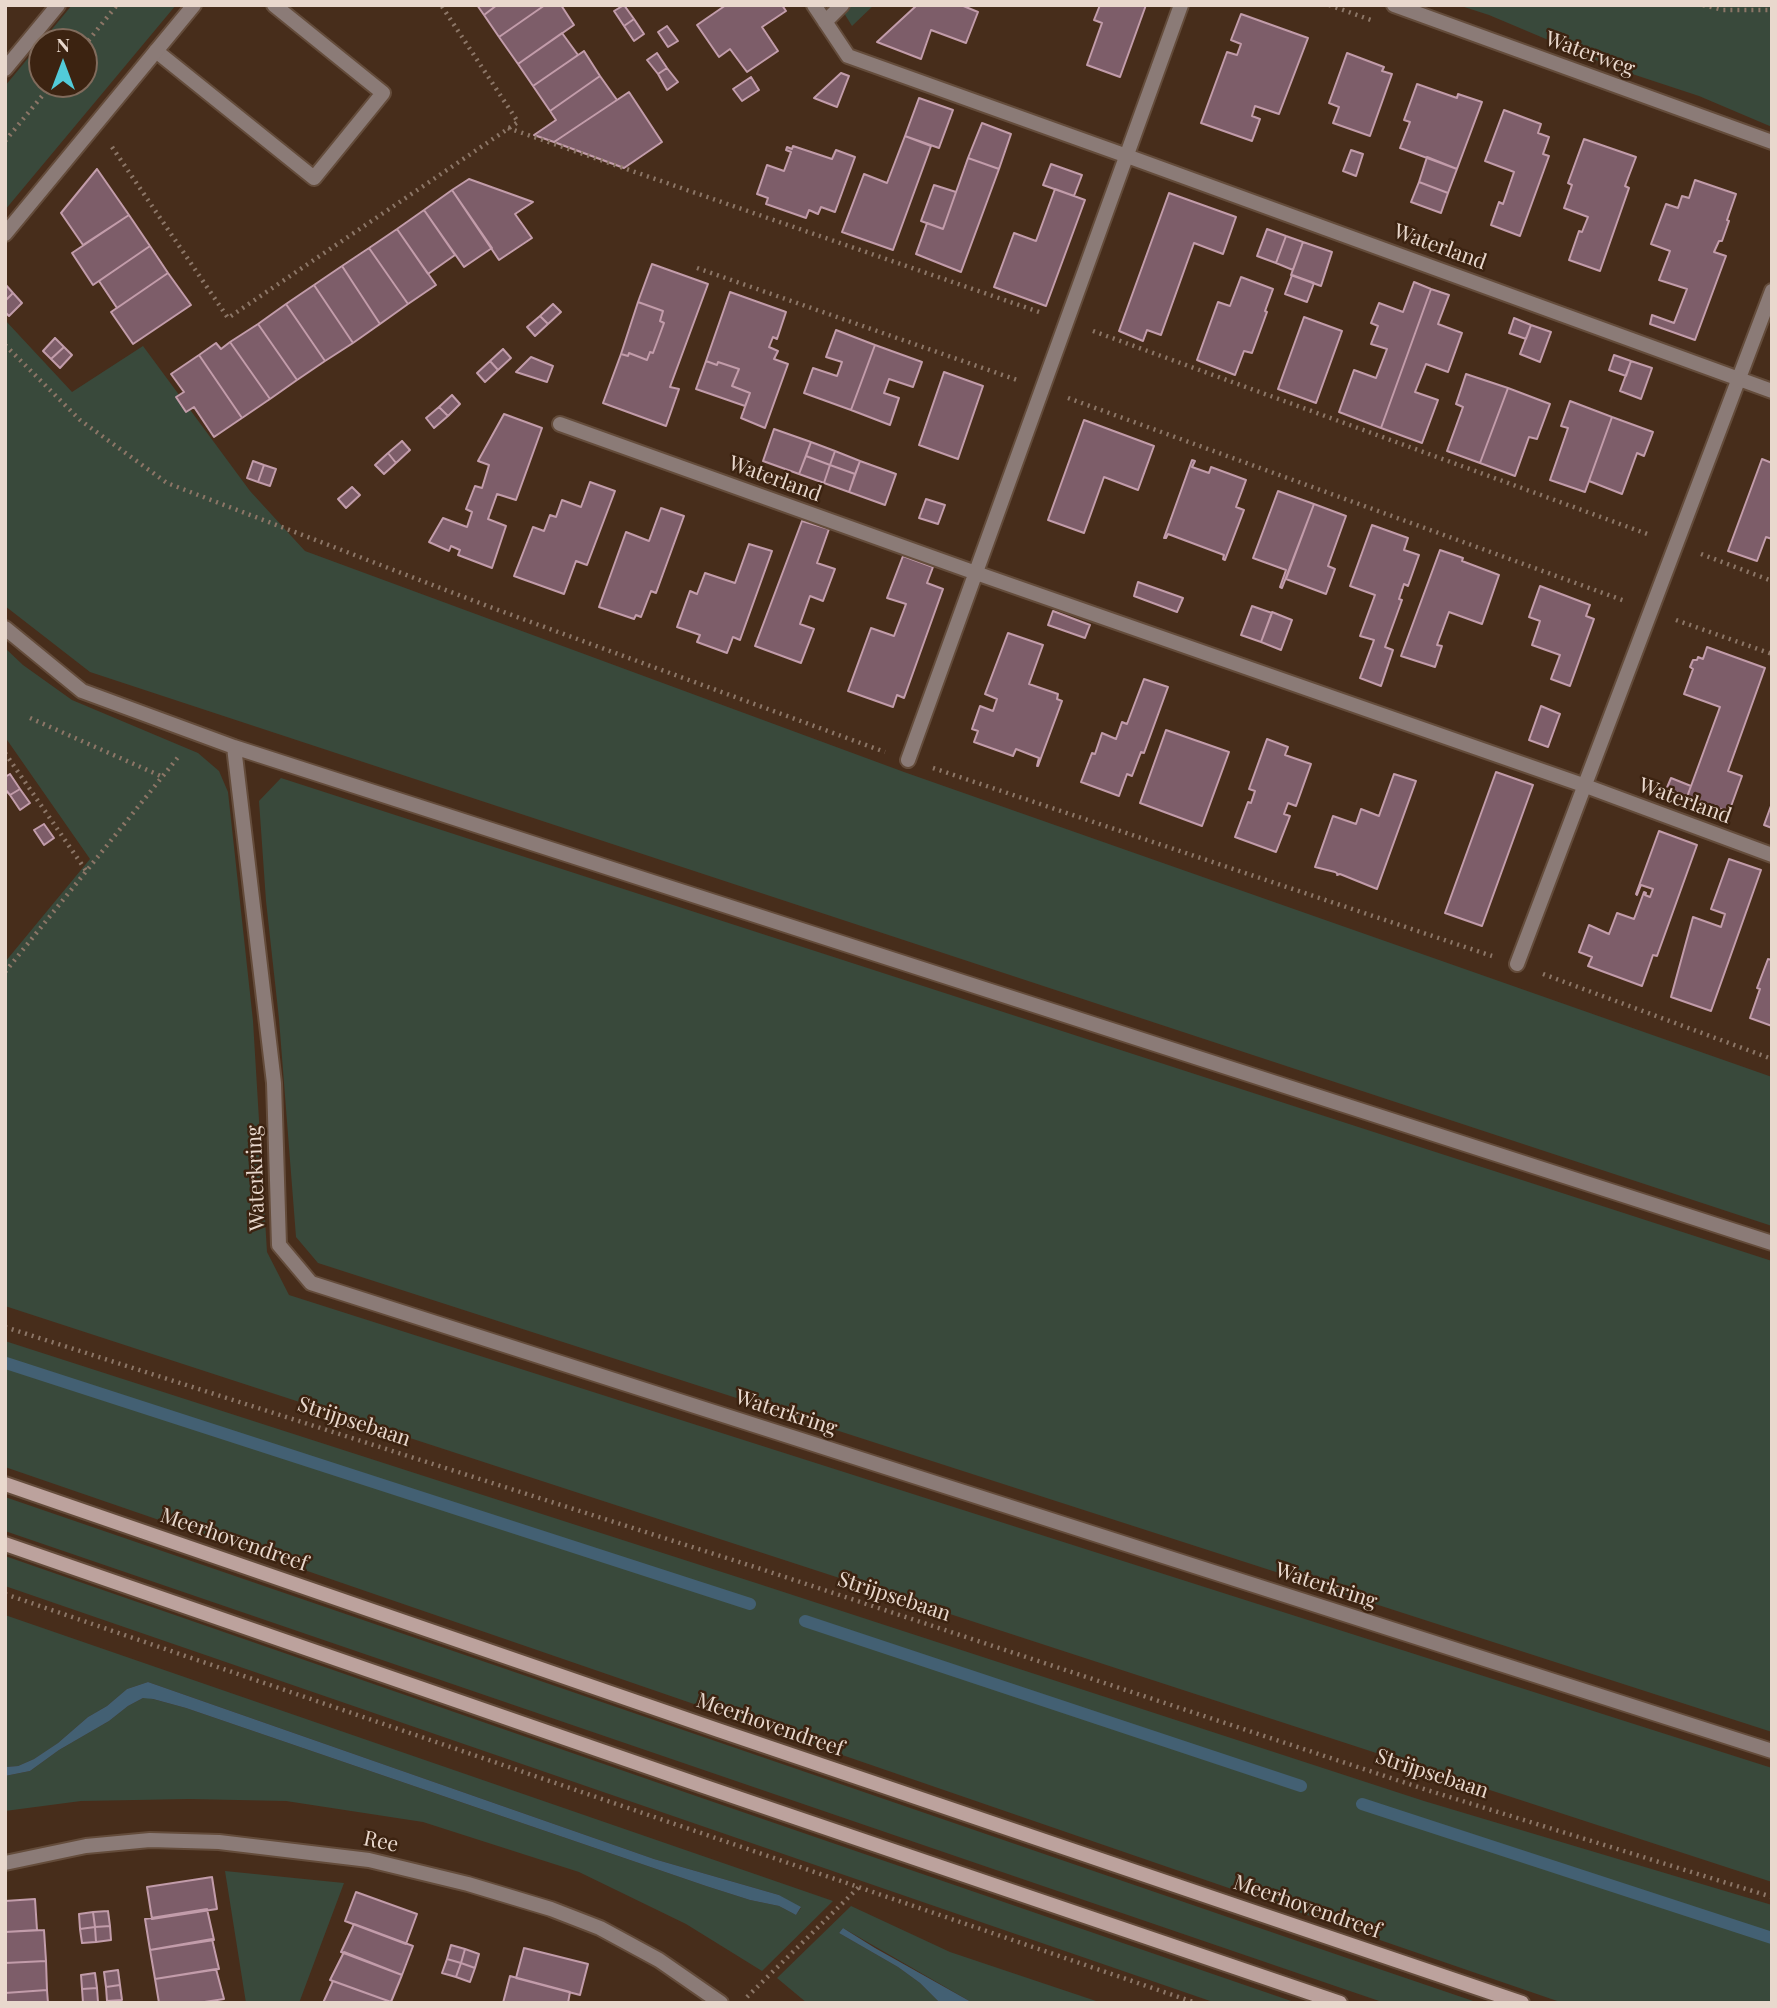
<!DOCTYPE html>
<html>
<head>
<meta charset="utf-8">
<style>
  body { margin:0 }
  #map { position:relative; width:1777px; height:2008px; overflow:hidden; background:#472d1b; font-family:"Playfair Display",serif }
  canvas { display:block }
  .frame { position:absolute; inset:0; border:7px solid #e9d8cd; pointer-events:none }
  .north { position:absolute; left:28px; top:28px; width:70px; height:70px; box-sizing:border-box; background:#3c2311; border:2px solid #816b5c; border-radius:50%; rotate:0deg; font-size:19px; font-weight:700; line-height:28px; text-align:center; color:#e9d8cd }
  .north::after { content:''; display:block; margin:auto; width:24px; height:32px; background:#52cbd9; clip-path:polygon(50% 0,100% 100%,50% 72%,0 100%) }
</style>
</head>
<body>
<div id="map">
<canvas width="1777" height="2008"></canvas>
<div class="frame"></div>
<div class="north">N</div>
</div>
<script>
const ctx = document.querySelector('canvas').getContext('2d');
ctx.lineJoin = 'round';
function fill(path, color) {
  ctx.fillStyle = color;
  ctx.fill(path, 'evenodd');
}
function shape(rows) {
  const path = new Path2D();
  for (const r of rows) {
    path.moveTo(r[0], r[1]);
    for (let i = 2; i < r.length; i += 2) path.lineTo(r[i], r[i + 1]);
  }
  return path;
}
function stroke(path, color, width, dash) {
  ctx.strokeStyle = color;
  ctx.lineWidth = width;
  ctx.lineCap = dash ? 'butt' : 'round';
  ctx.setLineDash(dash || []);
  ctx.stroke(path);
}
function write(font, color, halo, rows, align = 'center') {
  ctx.font = font + ' "Playfair Display",serif';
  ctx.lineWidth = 5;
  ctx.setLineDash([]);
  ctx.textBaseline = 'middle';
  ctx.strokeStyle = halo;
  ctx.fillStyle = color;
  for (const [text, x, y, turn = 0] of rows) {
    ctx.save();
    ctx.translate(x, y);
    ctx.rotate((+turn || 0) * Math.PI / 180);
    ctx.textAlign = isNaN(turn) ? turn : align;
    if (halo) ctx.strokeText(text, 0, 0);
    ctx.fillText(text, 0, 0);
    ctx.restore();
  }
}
const green = shape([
  [72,5,176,5,5,210,5,86],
  [84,42,84,84,42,84,42,42],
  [839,5,874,5,852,26],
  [1458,5,1772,5,1772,127,1699,96,1617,69,1489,15],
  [5,320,72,392,143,346,250,491,305,551,904,772,1772,1077,1772,1226,90,672,5,606],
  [5,648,23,665,72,700,198,753,219,771,228,792,253,1021,267,1252,289,1295,1772,1768,1772,1882,5,1306,5,962,90,859,5,737],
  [281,778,1772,1261,1772,1732,318,1263,296,1237,279,1019,266,901,259,801],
  [5,1341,756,1583,1424,1801,1772,1905,1772,2003,1563,2003,5,1467],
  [5,1497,1344,1957,1479,2003,1385,2003,5,1531],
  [5,1556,696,1796,1297,2003,1216,2003,5,1586],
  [5,1615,833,1901,762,1971,686,1924,579,1872,423,1822,286,1801,189,1799,81,1801,5,1811,5,1776,30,1771,59,1750,109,1721,128,1706,143,1698,149,1698,186,1708,706,1886,750,1900,779,1906,796,1915,801,1908,779,1895,654,1859,148,1682,127,1689,107,1706,88,1717,58,1743,34,1759,18,1766,5,1767],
  [225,1871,344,1883,299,2003,246,2003],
  [851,1906,950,1952,1102,2003,973,2003,843,1928,839,1933,898,1967,920,1983,940,2003,807,2003,777,1978]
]);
const water = shape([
  [148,1682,654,1859,779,1895,801,1907,796,1915,779,1906,750,1900,706,1886,186,1708,153,1699,143,1698,128,1706,109,1721,59,1750,30,1771,5,1776,5,1767,18,1766,34,1759,58,1743,88,1717,107,1706,127,1689],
  [843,1928,875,1948,973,2003,940,2003,920,1983,898,1967,839,1933]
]);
const stream = shape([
  [6,1363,750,1604],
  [805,1621,1301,1786],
  [1362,1804,1772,1938]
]);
const building = shape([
  [477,5,497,5,484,15,477,5],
  [497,5,545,5,499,37,484,15,497,5],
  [545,5,561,5,574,25,518,64,499,37,545,5],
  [624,5,634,19,624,26,614,11,624,5],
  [726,5,782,5,786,11,762,27,778,51,747,72,730,49,719,57,697,25,726,5],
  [917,5,961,5,978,12,966,43,931,30,921,59,877,42,917,5],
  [1100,5,1146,5,1120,77,1087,65,1102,23,1094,20,1100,5],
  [1241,14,1308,38,1279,114,1255,106,1252,116,1260,119,1252,141,1201,123,1227,52,1237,55,1241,44,1231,40,1241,14],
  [634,19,644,34,634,41,624,26,634,19],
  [667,26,678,41,668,47,658,32,667,26],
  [562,33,578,55,533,86,518,64,562,33],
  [584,51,600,76,550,111,533,86,584,51],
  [657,53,667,68,658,74,647,60,657,53],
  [1347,53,1384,67,1382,71,1392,74,1370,136,1333,123,1339,107,1329,103,1347,53],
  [667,68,678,82,667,90,658,74,667,68],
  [841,73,849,76,837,107,814,98,841,73],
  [600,76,617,100,554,142,534,135,556,120,550,111,600,76],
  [751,77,759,90,742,101,733,89,751,77],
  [1417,84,1457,98,1458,94,1482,102,1457,169,1400,148,1410,122,1404,120,1417,84],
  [629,92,662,142,624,168,554,142,629,92],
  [919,98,953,110,939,148,905,136,919,98],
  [1504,110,1541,124,1538,133,1549,137,1543,154,1549,156,1520,236,1491,225,1499,202,1503,204,1514,172,1485,161,1504,110],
  [982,123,1011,134,999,169,968,158,982,123],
  [905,136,931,146,893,250,842,232,864,174,887,183,905,136],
  [1584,139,1636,157,1625,186,1629,188,1600,271,1569,260,1579,231,1582,232,1588,217,1564,208,1572,185,1568,183,1584,139],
  [793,146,832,159,836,150,855,157,835,212,821,207,818,214,809,210,806,218,766,204,768,198,757,194,767,165,784,171,791,152,786,150,787,147,792,149,793,146],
  [1351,150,1363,154,1356,176,1343,171,1351,150],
  [1427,157,1457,169,1448,193,1419,182,1427,157],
  [968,158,999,169,961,272,916,254,927,223,943,229,968,158],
  [1051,164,1082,175,1074,196,1043,185,1051,164],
  [97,169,129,215,83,245,61,213,97,169],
  [469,179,533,202,515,214,532,238,499,260,452,190,469,179],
  [1695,180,1736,194,1727,220,1729,221,1722,241,1719,241,1714,252,1726,256,1695,340,1650,324,1652,315,1674,323,1687,289,1659,280,1670,251,1651,244,1666,204,1678,208,1682,196,1689,198,1695,180],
  [1419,182,1448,193,1441,213,1411,202,1419,182],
  [934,185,956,192,943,229,921,221,934,185],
  [1055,189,1085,200,1046,306,994,287,1014,233,1036,241,1055,189],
  [452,190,492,248,464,267,424,210,452,190],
  [1169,193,1236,217,1223,254,1194,243,1161,335,1147,330,1143,341,1119,331,1169,193],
  [424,210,455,255,428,274,397,229,424,210],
  [129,215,150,246,93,285,72,253,129,215],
  [397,229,436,285,408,304,369,248,397,229],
  [1267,229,1286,236,1276,263,1257,256,1267,229],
  [1286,236,1303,242,1293,270,1276,263,1286,236],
  [1303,242,1332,252,1321,286,1291,275,1303,242],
  [150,246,168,273,117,308,99,281,150,246],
  [369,248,408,304,380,324,342,266,369,248],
  [652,264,708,284,670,387,679,389,666,426,603,403,621,354,628,356,629,353,647,360,650,352,653,353,664,323,660,321,663,311,638,302,652,264],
  [342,266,380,324,353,343,314,285,342,266],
  [168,273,191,305,133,344,111,312,168,273],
  [1292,275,1314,283,1307,302,1285,294,1292,275],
  [1241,277,1273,289,1265,311,1267,312,1252,353,1244,351,1235,375,1197,360,1218,302,1230,306,1241,277],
  [1414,282,1431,289,1381,428,1339,412,1354,370,1376,378,1387,349,1371,344,1378,326,1371,323,1379,303,1403,312,1414,282],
  [5,284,13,293,5,301,5,284],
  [314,285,353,343,325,361,286,304,314,285],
  [1431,289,1449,295,1438,324,1462,333,1448,372,1426,364,1415,392,1438,400,1422,443,1381,428,1431,289],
  [730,292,786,312,777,339,773,337,769,347,778,351,774,359,788,364,765,428,741,418,750,393,732,386,739,369,718,362,717,365,706,361,730,292],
  [13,293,22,303,9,316,5,312,5,301,13,293],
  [638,302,663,311,660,321,664,323,653,353,650,352,647,360,629,353,628,356,621,354,638,302],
  [286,304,325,361,297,380,258,324,286,304],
  [553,304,561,312,548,324,540,316,553,304],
  [540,316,548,324,535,336,527,327,540,316],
  [1304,317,1342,331,1316,403,1278,389,1304,317],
  [1514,318,1531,325,1526,339,1509,333,1514,318],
  [258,324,297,380,270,399,230,342,258,324],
  [1531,325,1551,332,1540,362,1520,354,1531,325],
  [836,330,875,345,851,410,804,393,813,368,837,376,842,362,826,357,836,330],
  [55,338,64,347,51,359,43,351,55,338],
  [230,342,270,399,242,418,199,355,216,343,221,349,230,342],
  [875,345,922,362,913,387,889,379,884,393,899,398,890,425,851,410,875,345],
  [64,347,72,355,60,368,51,359,64,347],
  [503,349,511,358,498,370,490,361,503,349],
  [199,355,242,418,214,437,194,407,186,412,176,397,184,392,171,374,199,355],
  [1614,355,1631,361,1626,376,1609,370,1614,355],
  [531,357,553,366,547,382,516,372,531,357],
  [490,361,498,370,485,382,477,373,490,361],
  [706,361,717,365,718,362,739,369,732,386,750,393,745,406,696,389,706,361],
  [1631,361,1652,368,1641,399,1620,391,1631,361],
  [944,372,983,386,958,459,919,445,944,372],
  [1466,374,1508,388,1480,463,1447,451,1463,407,1456,404,1466,374],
  [1508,388,1550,404,1537,439,1529,437,1515,476,1480,463,1508,388],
  [452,395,460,404,448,416,439,407,452,395],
  [1570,401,1612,417,1585,492,1550,480,1568,428,1561,426,1570,401],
  [439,407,448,416,434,428,426,418,439,407],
  [504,414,542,428,516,500,497,494,488,519,506,526,492,568,458,555,460,550,451,546,449,551,429,542,443,518,467,527,472,512,466,509,475,486,482,488,489,465,478,461,504,414],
  [1612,417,1653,432,1644,456,1637,453,1622,494,1589,481,1612,417],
  [1084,420,1154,446,1138,490,1104,477,1084,533,1048,520,1084,420],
  [774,429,811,442,799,474,763,461,774,429],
  [402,441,410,450,396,463,388,453,402,441],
  [811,442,835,451,830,465,806,456,811,442],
  [835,451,860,461,855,474,830,465,835,451],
  [388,453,396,463,384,474,375,465,388,453],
  [806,456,830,465,824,483,799,474,806,456],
  [1762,459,1772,463,1772,539,1766,537,1757,561,1728,551,1762,459],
  [1192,460,1195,461,1192,467,1209,473,1211,467,1246,480,1236,507,1244,510,1225,560,1223,559,1224,555,1168,534,1166,538,1164,538,1192,460],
  [253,461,264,465,258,482,247,478,253,461],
  [860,461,896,474,885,505,849,492,860,461],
  [264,465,276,469,270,486,258,482,264,465],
  [830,465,855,474,849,492,824,483,830,465],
  [590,482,615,491,587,565,576,561,564,594,514,576,533,527,544,531,550,515,556,517,562,500,581,507,590,482],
  [352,487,360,495,346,508,338,499,352,487],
  [1278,491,1314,504,1282,588,1280,587,1286,570,1253,558,1278,491],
  [926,499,945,505,938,524,919,518,926,499],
  [1314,504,1346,516,1328,566,1335,569,1326,594,1286,579,1314,504],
  [661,508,684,516,656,593,651,591,641,617,636,615,634,619,599,607,626,532,649,541,661,508],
  [802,521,829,529,817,563,835,569,823,601,810,596,800,624,814,629,801,663,755,646,802,521],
  [1372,525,1408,538,1404,550,1419,555,1408,586,1404,584,1399,599,1402,600,1385,647,1393,650,1381,686,1360,678,1374,640,1360,636,1375,595,1350,586,1372,525],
  [749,544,772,551,740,640,733,637,727,653,697,642,700,635,677,627,690,591,697,594,705,573,735,583,749,544],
  [1440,550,1463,558,1462,561,1499,575,1482,624,1449,612,1437,645,1442,646,1435,667,1401,656,1440,550],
  [903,556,933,567,927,583,943,589,904,698,897,695,893,707,848,691,871,628,894,636,906,604,887,598,903,556],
  [1138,582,1183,598,1177,612,1134,596,1138,582],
  [1540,586,1590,605,1586,616,1594,619,1570,686,1551,679,1560,655,1532,645,1540,621,1529,617,1540,586],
  [1252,606,1272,613,1261,642,1241,635,1252,606],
  [1053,611,1090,625,1085,638,1048,625,1053,611],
  [1272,612,1292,620,1281,650,1261,642,1272,612],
  [1008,633,1043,645,1029,684,1058,694,1057,699,1062,701,1038,766,1037,766,1039,758,1016,749,1013,756,974,742,978,731,972,729,980,706,993,711,997,699,985,694,1008,633],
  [1707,647,1765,668,1728,771,1742,776,1729,812,1687,797,1720,707,1684,694,1693,669,1690,667,1693,660,1697,660,1698,657,1703,659,1707,647],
  [1144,679,1168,687,1144,753,1141,752,1132,776,1127,774,1119,796,1081,782,1092,753,1095,754,1102,733,1116,739,1122,722,1127,724,1144,679],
  [1541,706,1560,714,1548,747,1529,740,1541,706],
  [1166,730,1229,752,1202,826,1140,803,1166,730],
  [1267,739,1288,747,1285,755,1311,764,1296,806,1288,803,1284,814,1290,816,1276,852,1235,837,1248,802,1251,803,1255,791,1249,789,1267,739],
  [1496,772,1533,785,1482,926,1445,913,1496,772],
  [10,774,20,789,10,795,5,789,5,777,10,774],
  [1394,774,1416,781,1377,889,1340,874,1337,875,1338,874,1335,872,1315,867,1333,816,1356,824,1361,809,1379,816,1394,774],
  [1671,778,1691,786,1687,797,1666,790,1671,778],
  [20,789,30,803,20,810,10,795,20,789],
  [1772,803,1772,828,1764,825,1772,803],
  [44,824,54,838,44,845,34,830,44,824],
  [1659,831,1697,845,1657,956,1653,955,1642,986,1588,966,1592,957,1579,952,1589,925,1609,934,1617,913,1634,919,1644,892,1646,893,1645,895,1650,897,1653,889,1641,885,1637,895,1636,894,1659,831],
  [1729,859,1761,870,1711,1011,1671,997,1693,917,1721,927,1725,914,1711,909,1729,859],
  [1768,959,1772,960,1772,1026,1750,1018,1760,989,1757,988,1768,959],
  [212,1877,217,1909,152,1919,147,1887,212,1877],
  [356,1892,417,1914,406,1944,345,1921,356,1892],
  [35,1899,37,1930,5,1932,5,1901,35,1899],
  [207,1909,214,1940,150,1950,145,1919,207,1909],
  [108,1911,110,1926,95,1927,93,1912,108,1911],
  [93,1912,95,1927,80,1929,79,1914,93,1912],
  [354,1924,413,1946,402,1975,341,1952,354,1924],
  [110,1926,111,1940,96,1942,95,1927,110,1926],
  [95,1927,96,1942,82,1943,80,1929,95,1927],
  [44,1930,46,1961,5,1963,5,1932,44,1930],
  [212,1939,219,1969,155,1979,150,1950,212,1939],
  [451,1945,465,1949,461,1963,447,1959,451,1945],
  [524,1948,588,1964,580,1995,516,1978,524,1948],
  [465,1949,479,1954,475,1968,461,1963,465,1949],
  [344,1952,402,1975,391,2002,330,1980,344,1952],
  [447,1959,461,1963,456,1977,442,1973,447,1959],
  [46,1961,47,1990,5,1993,5,1963,46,1961],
  [461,1963,475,1968,470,1982,456,1977,461,1963],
  [216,1969,224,1999,198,2003,159,2003,155,1979,216,1969],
  [118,1970,120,1985,106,1987,104,1972,118,1970],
  [95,1973,97,1988,82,1989,81,1975,95,1973],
  [510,1976,570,1992,568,2003,503,2003,510,1976],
  [333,1981,391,2002,323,2003,333,1981],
  [120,1985,122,2000,107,2001,106,1987,120,1985],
  [97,1988,98,2002,83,2003,82,1989,97,1988],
  [47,1990,48,2003,5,2003,5,1993,47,1990]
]);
const path = shape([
  [1329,5,1371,20],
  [1703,5,1723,10,1772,10],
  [84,46,117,5],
  [508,128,1042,313],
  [5,141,52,84],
  [112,147,228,318,518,122,441,5],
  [697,268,1017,380],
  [1093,331,1650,535],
  [5,345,80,420,167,483,490,607,885,752],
  [1068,398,1625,601],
  [1701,554,1772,581],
  [1676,620,1772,654],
  [30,718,163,777],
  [5,753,87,872],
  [933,768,1492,956],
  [5,972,179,756],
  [1543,974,1772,1059],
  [5,1327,761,1569,1427,1790,1772,1897],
  [5,1594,1196,2003],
  [747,1997,859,1887]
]);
const service = shape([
  [156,51,314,178,383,93,274,5]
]);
const minor = shape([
  [814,5,848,56,1127,156,1772,391],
  [1394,5,1772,142],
  [825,22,842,5],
  [5,69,58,5],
  [5,234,194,5],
  [560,424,976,573,1583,785,1772,855],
  [5,628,82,691,234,747,1772,1243],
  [234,747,274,1083,279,1245,311,1283,1772,1751],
  [908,760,1181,5],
  [1517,964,1772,291],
  [5,1863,86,1846,150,1840,219,1842,369,1860,468,1884,551,1909,600,1928,659,1960,721,2003]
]);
const secondary = shape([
  [5,1484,718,1730,1522,2003],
  [5,1544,700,1785,1340,2003]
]);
const streetNames = [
  ["Waterweg",1590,54,20],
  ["Waterland",1440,247,20],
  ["Waterland",775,479,20],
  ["Waterland",1685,801,20],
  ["Waterkring",256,1178,-92],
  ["Waterkring",786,1413,18],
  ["Strijpsebaan",354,1422,18],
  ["Meerhovendreef",234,1540,19],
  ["Waterkring",1326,1586,18],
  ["Strijpsebaan",894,1597,18],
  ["Meerhovendreef",770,1725,19],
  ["Strijpsebaan",1432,1774,18],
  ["Ree",381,1842,12],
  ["Meerhovendreef",1307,1907,19]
];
fill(green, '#39493b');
fill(water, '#436073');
stroke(stream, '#436073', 12);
fill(building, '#7d5d69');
stroke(building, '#c29caa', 2);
stroke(service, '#644c3b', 18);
stroke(minor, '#644c3b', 18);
stroke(secondary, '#644c3b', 18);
stroke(path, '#8c7667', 4.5, [2, 5]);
stroke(service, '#8b7b77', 14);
stroke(minor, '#8b7b77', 14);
stroke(secondary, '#bca29d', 14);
write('21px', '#e9d8cd', '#3c2311', streetNames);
</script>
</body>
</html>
